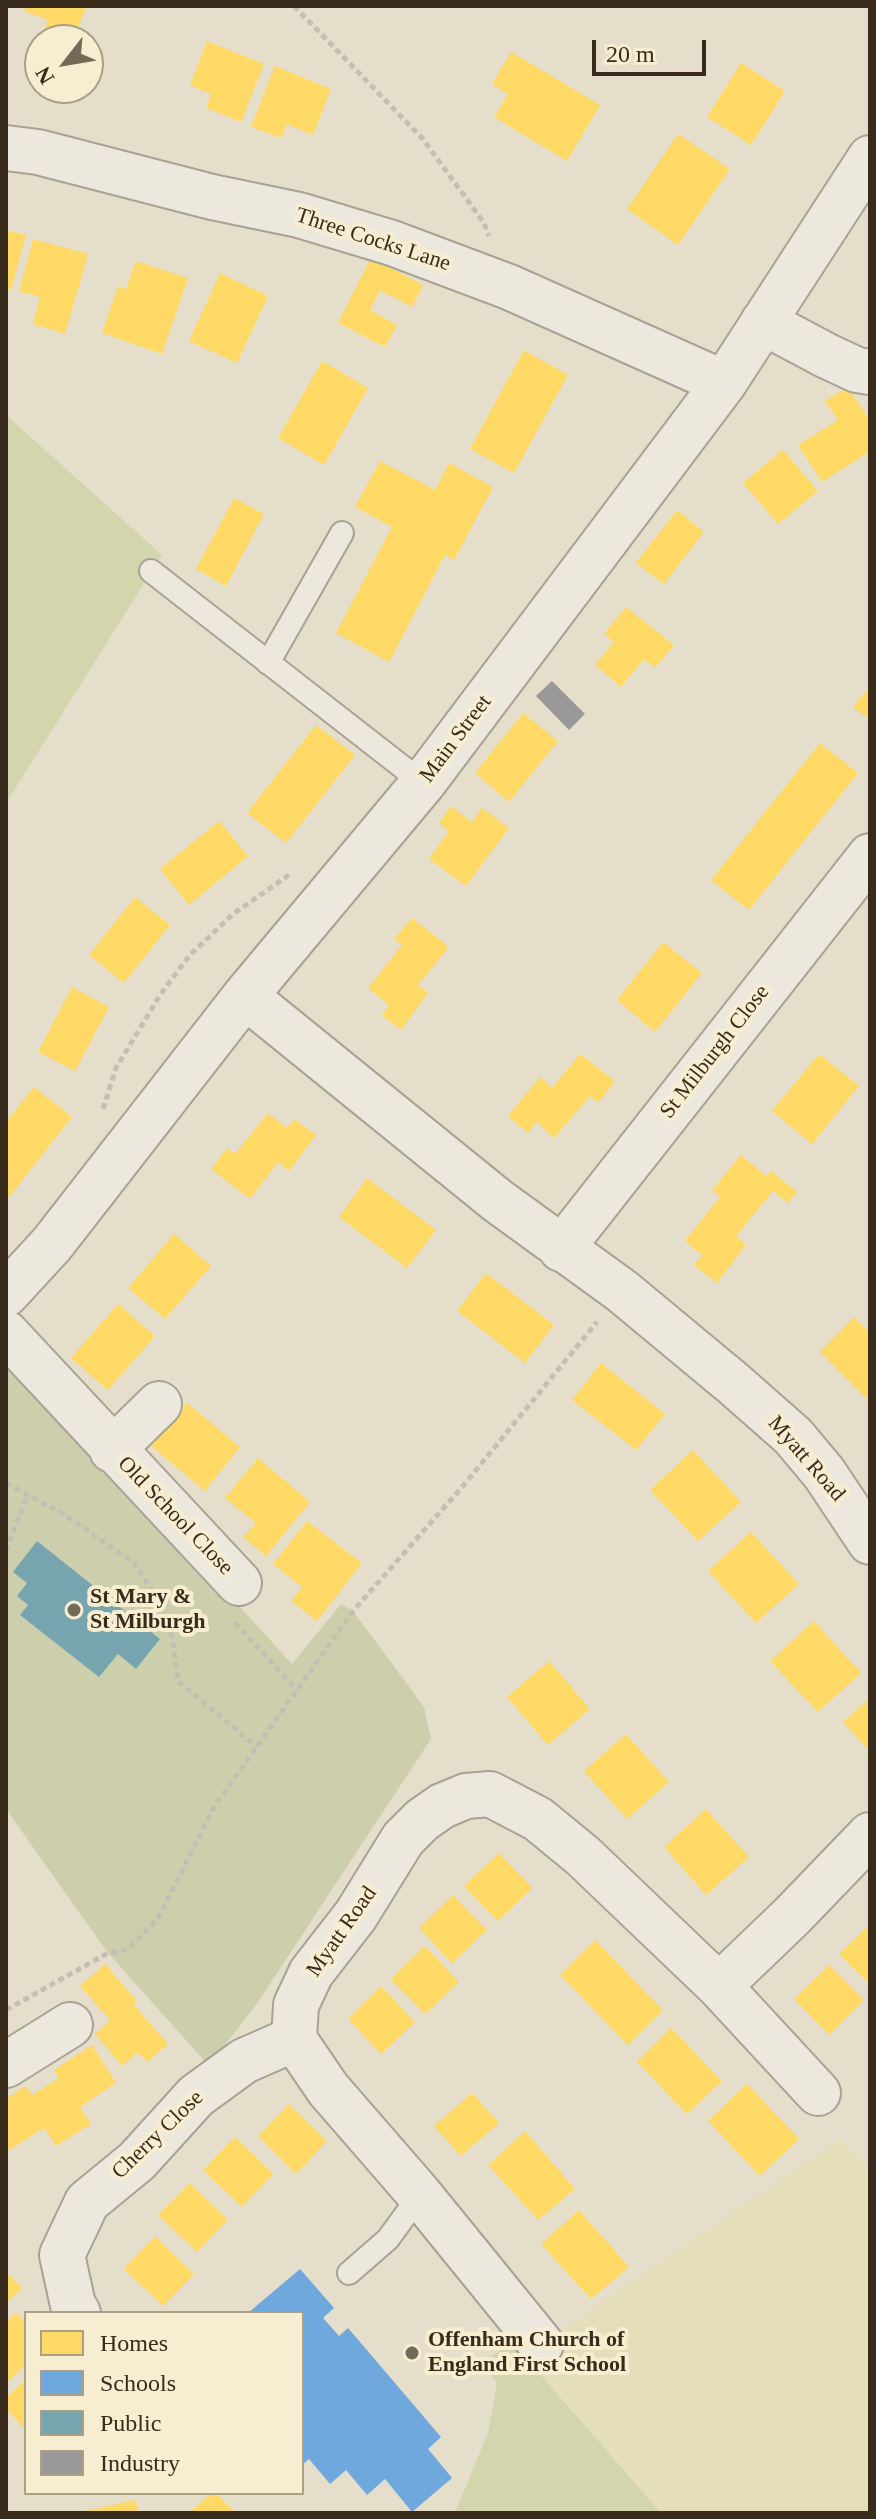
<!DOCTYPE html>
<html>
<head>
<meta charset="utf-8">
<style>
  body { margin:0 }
  #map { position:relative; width:876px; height:2519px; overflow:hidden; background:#e4deca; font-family:Georgia,serif }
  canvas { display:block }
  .frame { position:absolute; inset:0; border:8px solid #382b1c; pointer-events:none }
  .legend { position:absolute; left:24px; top:2311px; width:280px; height:184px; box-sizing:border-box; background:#f7edd0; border:2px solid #ab9f88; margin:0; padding:10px 14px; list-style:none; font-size:24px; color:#382b1c }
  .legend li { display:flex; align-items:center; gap:16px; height:40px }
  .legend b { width:40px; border:2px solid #ab9f88 }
  .north { position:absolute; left:24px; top:24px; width:80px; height:80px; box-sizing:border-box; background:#f7edd0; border:2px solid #ab9f88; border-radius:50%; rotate:239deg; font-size:22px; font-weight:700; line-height:32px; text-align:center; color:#382b1c }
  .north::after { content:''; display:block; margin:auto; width:28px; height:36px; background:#746a59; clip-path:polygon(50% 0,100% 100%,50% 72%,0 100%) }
  .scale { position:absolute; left:592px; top:40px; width:114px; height:36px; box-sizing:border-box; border:4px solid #382b1c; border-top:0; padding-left:10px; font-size:24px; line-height:28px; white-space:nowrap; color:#382b1c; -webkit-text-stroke:6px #f7edd0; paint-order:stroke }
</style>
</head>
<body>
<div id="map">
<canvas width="876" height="2519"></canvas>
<div class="frame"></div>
<ul class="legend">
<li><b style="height:22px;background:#ffd966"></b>Homes</li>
<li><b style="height:22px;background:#6fa8dc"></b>Schools</li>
<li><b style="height:22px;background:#76a5af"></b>Public</li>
<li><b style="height:22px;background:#999"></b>Industry</li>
</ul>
<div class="north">N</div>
<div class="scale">20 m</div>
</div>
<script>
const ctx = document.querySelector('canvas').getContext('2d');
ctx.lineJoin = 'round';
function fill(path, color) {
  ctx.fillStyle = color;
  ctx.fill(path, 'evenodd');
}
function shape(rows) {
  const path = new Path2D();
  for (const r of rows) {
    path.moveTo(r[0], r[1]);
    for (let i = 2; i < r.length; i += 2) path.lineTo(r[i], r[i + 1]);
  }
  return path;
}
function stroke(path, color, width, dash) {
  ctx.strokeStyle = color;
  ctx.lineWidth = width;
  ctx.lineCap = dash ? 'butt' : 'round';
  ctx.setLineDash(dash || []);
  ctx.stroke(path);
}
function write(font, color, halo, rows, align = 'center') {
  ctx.font = font + ' Georgia,serif';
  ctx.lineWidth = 8;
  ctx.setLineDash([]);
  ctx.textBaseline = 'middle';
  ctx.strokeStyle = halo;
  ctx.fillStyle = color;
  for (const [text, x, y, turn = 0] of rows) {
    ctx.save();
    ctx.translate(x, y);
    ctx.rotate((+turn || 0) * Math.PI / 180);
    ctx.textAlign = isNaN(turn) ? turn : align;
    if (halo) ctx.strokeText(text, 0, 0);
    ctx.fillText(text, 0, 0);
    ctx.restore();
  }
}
const farmland = shape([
  [840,2139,870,2169,870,2513,661,2513,525,2357,541,2344]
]);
const green = shape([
  [6,415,162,555,6,803],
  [518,2348,525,2357,661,2513,455,2513,488,2433,497,2383,482,2362,501,2350]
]);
const cemetery = shape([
  [6,1351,292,1664,341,1604,353,1611,424,1707,431,1739,256,2005,209,2066,108,1953,6,1809]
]);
const homes = shape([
  [26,6,87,6,72,40,60,40,43,33,48,20,24,11],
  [207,41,264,64,241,122,206,108,211,94,190,85],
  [511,52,600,105,567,161,494,117,508,94,492,84],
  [741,63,785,91,751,145,707,117],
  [275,66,331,89,313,135,287,124,281,138,251,127],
  [678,134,730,169,678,245,627,209],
  [6,230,26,235,11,290,6,288],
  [33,239,88,254,65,334,33,324,40,297,19,291],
  [371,258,423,285,412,307,380,290,370,310,397,325,385,347,338,323],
  [136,261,188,278,162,354,102,333,118,286,126,289],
  [220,273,268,296,237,363,189,341],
  [524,350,568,375,514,473,470,449],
  [322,361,368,388,324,465,278,438],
  [848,387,870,421,870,451,822,482,798,445,838,420,825,401],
  [783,450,818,491,778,524,743,483],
  [380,461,435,490,449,463,493,487,454,560,445,555,389,662,336,633,392,527,355,507],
  [234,498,264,514,226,586,196,569],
  [677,510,704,532,664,584,636,563],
  [626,607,674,645,655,668,644,659,621,687,595,665,614,642,604,634],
  [870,686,870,720,853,707],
  [523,713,558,741,509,802,475,773],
  [316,725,355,755,286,843,247,813],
  [820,743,858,773,749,910,711,880],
  [451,806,472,822,482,808,509,828,466,886,429,859,449,831,439,823],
  [219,821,248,856,189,905,160,869],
  [135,897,170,925,124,983,89,955],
  [412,918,449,947,418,985,428,993,401,1030,382,1015,389,1005,368,988,402,945,394,939],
  [663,942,702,973,655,1032,617,1000],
  [72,987,109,1007,75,1071,38,1052],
  [580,1054,615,1081,598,1103,590,1096,554,1138,536,1122,528,1133,508,1116,540,1077,552,1088],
  [819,1054,859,1086,812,1144,772,1111],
  [34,1087,72,1117,6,1201,6,1122],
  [268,1113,287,1128,294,1119,316,1135,289,1171,278,1162,250,1199,211,1169,227,1148,235,1154],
  [741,1155,766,1176,771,1171,797,1192,788,1203,773,1191,736,1236,746,1245,717,1283,694,1265,702,1255,685,1241,720,1197,712,1190],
  [367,1178,436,1230,407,1268,339,1217],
  [174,1234,211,1266,165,1319,128,1288],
  [486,1273,554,1325,525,1363,457,1311],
  [118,1304,155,1336,108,1390,71,1358],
  [854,1317,870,1333,870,1402,820,1352],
  [601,1363,665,1414,636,1450,572,1400],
  [187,1403,240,1447,205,1491,151,1446],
  [693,1450,741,1502,698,1541,650,1490],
  [258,1458,310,1502,266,1556,243,1537,256,1523,225,1498],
  [307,1521,362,1563,317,1621,291,1601,302,1587,273,1564],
  [751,1532,799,1584,756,1623,708,1571],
  [814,1621,861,1673,818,1712,770,1661],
  [549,1661,590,1709,548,1745,507,1697],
  [870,1698,870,1752,843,1722],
  [626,1734,669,1782,627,1819,584,1771],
  [706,1809,749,1857,706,1895,664,1847],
  [499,1853,532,1888,498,1921,464,1886],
  [453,1895,487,1930,452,1963,419,1928],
  [870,1924,870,1985,839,1954],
  [595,1940,663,2010,628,2045,560,1975],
  [425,1946,459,1982,425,2014,391,1979],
  [105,1964,137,2001,133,2004,168,2044,147,2062,138,2052,122,2066,95,2034,110,2020,80,1986],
  [829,1965,864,2000,829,2035,794,1999],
  [381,1986,415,2022,381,2054,348,2019],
  [671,2028,722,2081,687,2114,637,2062],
  [92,2045,116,2083,80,2107,91,2124,56,2146,44,2128,9,2150,6,2144,6,2099,26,2086,32,2095,59,2078,54,2070],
  [747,2084,799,2139,760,2176,708,2121],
  [472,2093,499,2123,461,2156,434,2126],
  [289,2104,327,2141,296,2174,258,2136],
  [525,2131,575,2189,538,2220,488,2165],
  [235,2137,273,2174,242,2207,203,2170],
  [190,2183,228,2220,197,2252,158,2215],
  [579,2210,629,2267,591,2299,541,2244],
  [155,2236,194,2274,163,2306,124,2269],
  [6,2272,22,2288,6,2303],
  [16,2313,26,2323,26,2364,9,2381,6,2378,6,2322],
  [26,2379,26,2430,6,2409,6,2398],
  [211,2493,216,2493,235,2513,189,2513],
  [136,2500,138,2513,80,2513,80,2512]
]);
const schools = shape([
  [300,2269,334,2308,323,2318,339,2336,348,2328,441,2437,428,2449,452,2478,412,2512,385,2479,367,2495,346,2470,330,2484,309,2459,302,2465,302,2313,248,2313]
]);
const public = shape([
  [37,1541,160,1639,136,1669,118,1654,99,1677,20,1615,28,1605,17,1596,27,1583,13,1572]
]);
const industry = shape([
  [552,681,585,714,569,730,536,696]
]);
const path = shape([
  [294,6,423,139,484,223,489,236],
  [103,1109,116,1068,160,995,190,955,233,914,289,875],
  [6,1483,65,1515,134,1563,155,1595,172,1637,178,1681,257,1747],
  [6,1551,27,1496],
  [235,1623,297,1690],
  [6,2010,108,1953,120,1952,132,1946,158,1918,214,1807,353,1611,463,1486,597,1322]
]);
const service = shape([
  [151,571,423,783],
  [268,663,342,533],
  [349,2273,388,2239,420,2195]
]);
const minor = shape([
  [6,148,38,152,212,197,299,215,392,243,509,287,724,383],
  [763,322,827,356,857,370,870,372],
  [245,996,498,1201,622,1291,734,1384,793,1436,824,1473,870,1542],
  [561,1249,870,856],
  [6,1294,52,1244,245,996,423,783,724,383,870,158],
  [6,1333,239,1583],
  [112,1450,159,1404],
  [719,1986,818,2093],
  [6,2065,70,2025],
  [78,2313,73,2305,62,2255,87,2202,137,2161,196,2096,244,2061,294,2039],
  [541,2344,420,2195,328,2089,294,2039,296,2005,311,1973,356,1915,403,1839,422,1820,442,1806,466,1796,490,1794,538,1819,583,1856,719,1986,792,1916,870,1835]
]);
const markers = [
  [74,1610,8,"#746a59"],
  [412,2353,8,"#746a59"]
];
const streetNames = [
  ["Three Cocks Lane",373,240,18],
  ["Main Street",456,739,-53],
  ["St Milburgh Close",715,1052,-52],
  ["Myatt Road",806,1459,49],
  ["Old School Close",175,1516,46],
  ["Myatt Road",342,1932,-55],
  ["Cherry Close",158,2135,-44]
];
const poiNames = [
  ["St Mary &",90,1597],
  ["St Milburgh",90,1622],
  ["Offenham Church of",428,2340],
  ["England First School",428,2365]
];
fill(farmland, '#e5deba');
fill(green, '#d3d5ac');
fill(cemetery, '#cdcfac');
fill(homes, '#ffd966');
fill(schools, '#6fa8dc');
fill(public, '#76a5af');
fill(industry, '#999');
stroke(service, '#a9a294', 26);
stroke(minor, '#a9a294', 48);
stroke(path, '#c5bfb3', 5, [6, 4]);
stroke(service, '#ece8dd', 22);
stroke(minor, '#ece8dd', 44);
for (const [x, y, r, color] of markers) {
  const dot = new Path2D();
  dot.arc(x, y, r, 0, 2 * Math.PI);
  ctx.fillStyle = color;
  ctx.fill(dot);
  stroke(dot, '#f7edd0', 3);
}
write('22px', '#382b1c', '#f7edd0', streetNames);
write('bold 22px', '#382b1c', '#f7edd0', poiNames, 'left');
</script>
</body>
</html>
